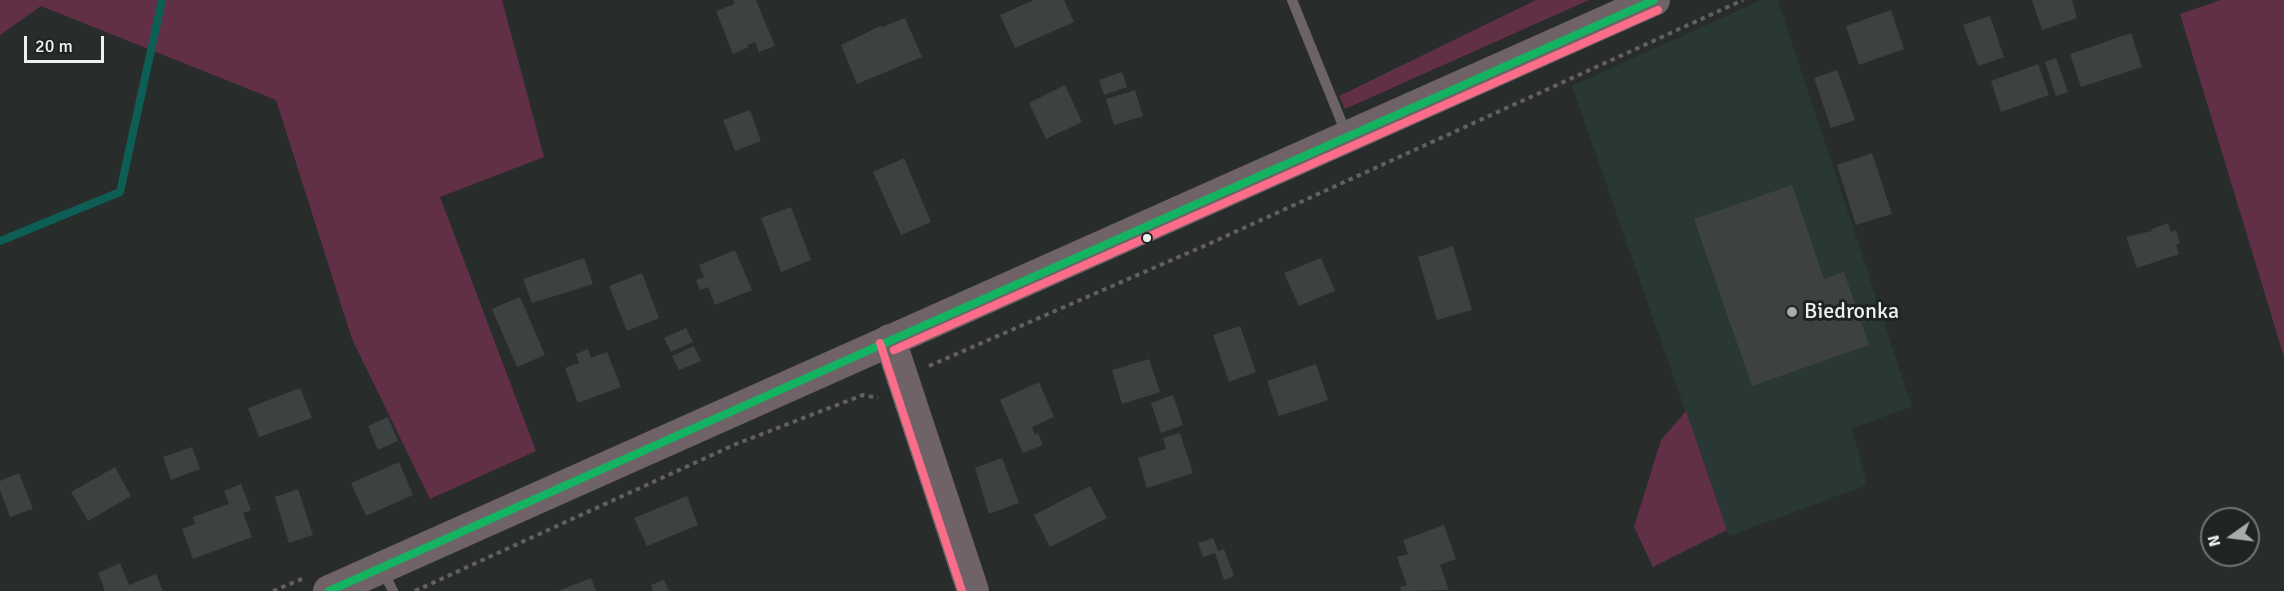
<!DOCTYPE html>
<html>
<head>
<meta charset="utf-8">
<style>
  body { margin:0 }
  #map { position:relative; width:2284px; height:591px; overflow:hidden; background:#282c2b; font-family:Signika,sans-serif }
  canvas { display:block }
  .north { position:absolute; left:2200px; top:507px; width:60px; height:60px; box-sizing:border-box; background:#1d2423; border:2px solid #707675; border-radius:50%; rotate:256deg; font-size:16px; font-weight:700; line-height:24px; text-align:center; color:#edf2f1 }
  .north::after { content:''; display:block; margin:auto; width:21px; height:27px; background:#a8adac; clip-path:polygon(50% 0,100% 100%,50% 72%,0 100%) }
  .scale { position:absolute; left:24px; top:36px; width:80px; height:27px; box-sizing:border-box; border:3px solid #edf2f1; border-top:0; padding-left:8px; font-size:18px; line-height:21px; white-space:nowrap; color:#edf2f1; -webkit-text-stroke:4px #1d2423; paint-order:stroke }
</style>
</head>
<body>
<div id="map">
<canvas width="2284" height="591"></canvas>
<div class="north">N</div>
<div class="scale">20 m</div>
</div>
<script>
const ctx = document.querySelector('canvas').getContext('2d');
ctx.lineJoin = 'round';
function fill(path, color) {
  ctx.fillStyle = color;
  ctx.fill(path, 'evenodd');
}
function shape(rows) {
  const path = new Path2D();
  for (const r of rows) {
    path.moveTo(r[0], r[1]);
    for (let i = 2; i < r.length; i += 2) path.lineTo(r[i], r[i + 1]);
  }
  return path;
}
function stroke(path, color, width, dash) {
  ctx.strokeStyle = color;
  ctx.lineWidth = width;
  ctx.lineCap = dash ? 'butt' : 'round';
  ctx.setLineDash(dash || []);
  ctx.stroke(path);
}
function write(font, color, halo, rows, align = 'center') {
  ctx.font = font + ' Signika,sans-serif';
  ctx.lineWidth = 6;
  ctx.setLineDash([]);
  ctx.textBaseline = 'middle';
  ctx.strokeStyle = halo;
  ctx.fillStyle = color;
  for (const [text, x, y, turn = 0] of rows) {
    ctx.save();
    ctx.translate(x, y);
    ctx.rotate((+turn || 0) * Math.PI / 180);
    ctx.textAlign = isNaN(turn) ? turn : align;
    if (halo) ctx.strokeText(text, 0, 0);
    ctx.fillText(text, 0, 0);
    ctx.restore();
  }
}
const built = shape([
  [1761,0,1778,0,1912,407,1852,428,1867,485,1729,536,1572,86]
]);
const green = shape([
  [0,0,502,0,544,157,440,197,536,451,430,499,352,339,276,100,41,6,0,35],
  [1536,0,1589,0,1345,109,1339,96],
  [2221,0,2284,0,2284,357,2180,14],
  [1686,411,1727,530,1653,567,1634,527,1661,440]
]);
const stream = shape([
  [0,241,120,192,162,0]
]);
const building = shape([
  [733,0,756,0,775,46,759,52,755,42,747,45,749,47,733,54,716,11,735,4],
  [1034,0,1064,0,1074,22,1015,48,1000,15],
  [2032,0,2072,0,2077,18,2042,30],
  [1891,10,1904,49,1859,65,1846,26],
  [1990,16,2004,57,1978,66,1963,25],
  [905,18,922,57,857,84,841,45,880,26,883,27],
  [2131,33,2142,67,2081,87,2070,54],
  [2056,58,2068,92,2056,96,2045,62],
  [2038,64,2049,95,2001,112,1991,81],
  [1837,70,1855,120,1831,128,1814,78],
  [1122,72,1127,87,1104,95,1099,80],
  [1065,85,1082,122,1046,139,1029,103],
  [1135,90,1143,116,1114,125,1106,99],
  [750,110,761,141,735,151,723,120],
  [1872,153,1892,214,1856,225,1837,165],
  [904,158,931,222,901,235,873,172],
  [1792,185,1824,279,1844,272,1869,345,1752,386,1694,219],
  [791,207,811,260,781,272,761,218],
  [2168,223,2171,232,2176,230,2180,243,2176,245,2179,254,2137,268,2126,237,2152,231,2152,229],
  [1453,246,1472,310,1437,320,1418,257],
  [735,250,752,290,715,305,708,287,700,290,696,280,704,277,699,265],
  [584,258,593,284,532,303,523,279],
  [1321,258,1335,291,1299,306,1284,273],
  [642,273,659,318,627,331,609,286],
  [520,297,545,355,517,367,492,309],
  [1240,326,1256,372,1229,382,1213,335],
  [686,328,693,342,671,352,664,338],
  [694,346,701,361,679,370,672,356],
  [588,349,591,358,607,352,621,387,578,403,565,368,579,363,576,354],
  [1149,359,1160,392,1122,404,1112,370],
  [1316,364,1328,400,1279,416,1267,381],
  [1039,382,1054,417,1032,427,1035,435,1038,433,1043,445,1023,453,1000,400],
  [300,388,312,418,259,437,248,408],
  [1173,395,1183,425,1161,433,1151,403],
  [388,417,398,441,378,450,368,426],
  [1180,433,1193,473,1147,488,1138,458,1166,449,1163,438],
  [192,447,200,469,171,480,163,457],
  [1002,458,1019,503,989,514,975,468],
  [399,462,413,495,366,516,351,483],
  [115,467,131,496,88,521,71,492],
  [19,473,33,509,10,517,0,490,0,481],
  [241,484,251,510,243,513,252,537,193,559,182,529,195,524,193,517,229,504,224,491],
  [1090,486,1107,518,1050,547,1034,515],
  [298,489,313,535,289,543,275,497],
  [687,496,698,525,647,546,634,518],
  [1444,525,1456,559,1440,565,1449,590,1401,591,1400,587,1407,585,1397,557,1408,554,1403,540],
  [1213,538,1218,551,1224,549,1234,576,1224,580,1215,553,1203,557,1198,543],
  [120,563,129,585,156,574,163,591,105,591,98,573],
  [591,578,596,591,558,591],
  [664,580,669,591,653,591,651,585]
]);
const path = shape([
  [929,366,1213,242,1743,0],
  [273,591,304,578],
  [415,591,736,444,863,395,878,398]
]);
const lane = shape([
  [1292,0,1346,133],
  [383,571,393,591]
]);
const secondary = shape([
  [890,340,973,591],
  [329,591,1654,0]
]);
const bus1 = shape([
  [329,591,1654,0]
]);
const bus2 = shape([
  [880,343,962,591],
  [894,350,1658,10]
]);
const markers = [
  [1147,238,5,"#edf2f1"],
  [1792,312,6,"#a8adac"]
];
const poiNames = [
  ["Biedronka",1804,312]
];
fill(built, '#293735');
fill(green, '#613047');
stroke(stream, '#0d5e55', 8);
fill(building, '#3e4141');
stroke(path, '#645f61', 4, [4.5, 4.5]);
stroke(lane, '#6d6266', 10);
stroke(secondary, '#6f6368', 32);
stroke(bus1, '#13b361', 8);
stroke(bus2, '#fb6d88', 8);
for (const [x, y, r, color] of markers) {
  const dot = new Path2D();
  dot.arc(x, y, r, 0, 2 * Math.PI);
  ctx.fillStyle = color;
  ctx.fill(dot);
  stroke(dot, '#1d2423', 2);
}
write('22px', '#edf2f1', '#1d2423', poiNames, 'left');
</script>
</body>
</html>
